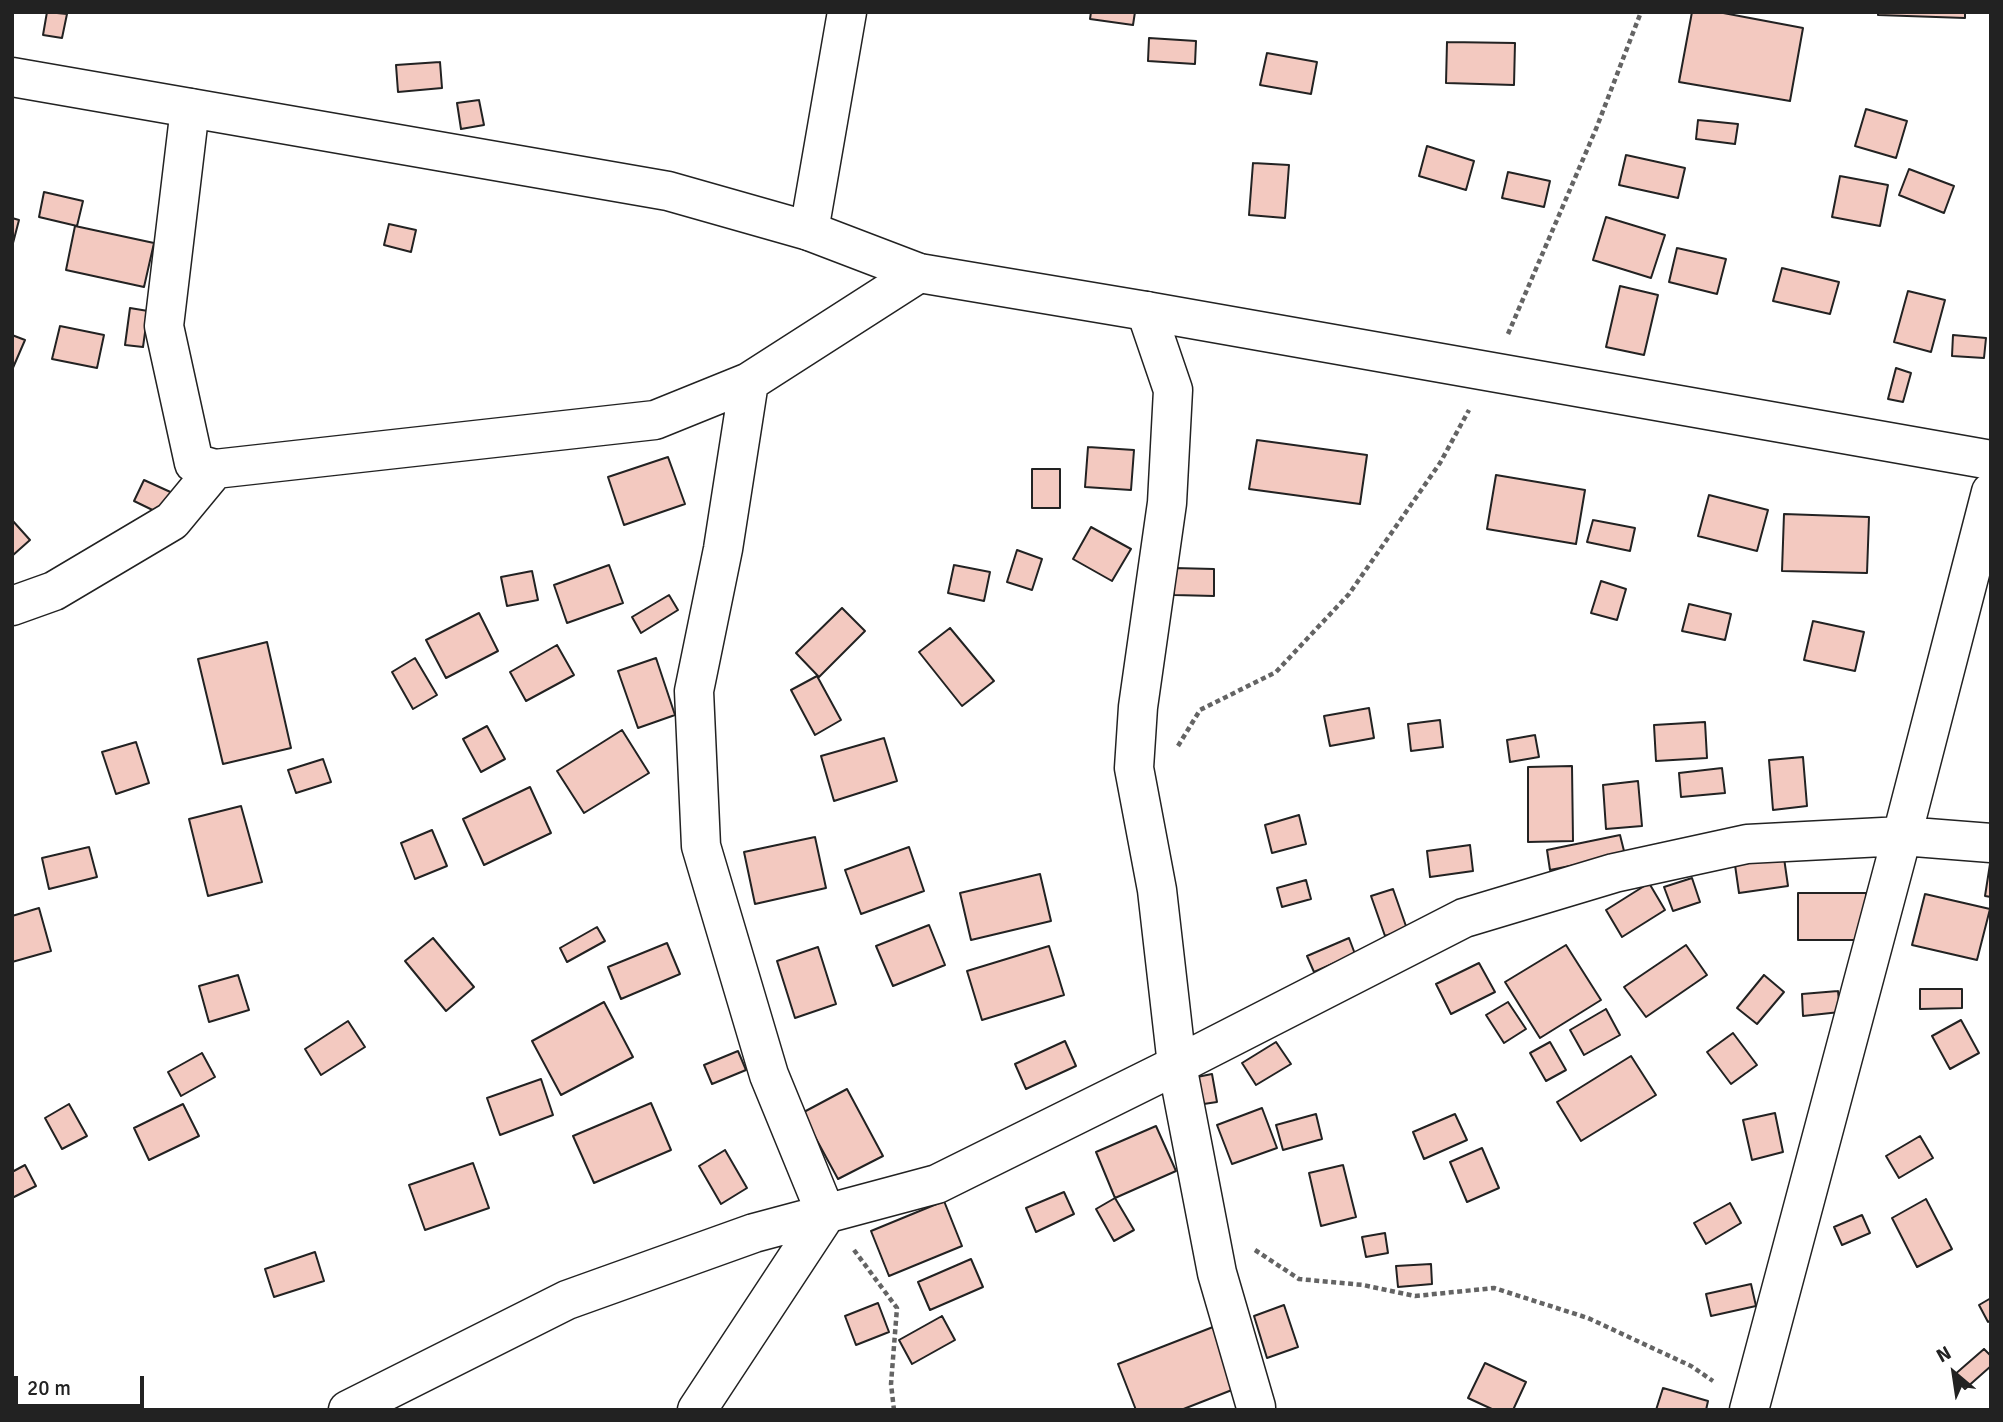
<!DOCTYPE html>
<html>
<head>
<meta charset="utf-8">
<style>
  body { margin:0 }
  #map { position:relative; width:2003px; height:1422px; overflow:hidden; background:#fff; font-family:Signika,sans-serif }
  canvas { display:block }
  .frame { position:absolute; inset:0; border:14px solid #222; pointer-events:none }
  .north { position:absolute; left:1919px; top:1338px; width:70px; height:70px; -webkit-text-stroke:5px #fff; paint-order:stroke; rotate:331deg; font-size:19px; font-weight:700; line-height:28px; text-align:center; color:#222 }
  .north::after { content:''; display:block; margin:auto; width:24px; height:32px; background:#222; clip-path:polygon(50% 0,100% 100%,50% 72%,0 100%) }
  .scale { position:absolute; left:14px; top:1376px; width:130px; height:32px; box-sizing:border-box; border:4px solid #222; border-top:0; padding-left:9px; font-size:21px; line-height:24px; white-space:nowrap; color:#222; -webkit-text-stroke:5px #fff; paint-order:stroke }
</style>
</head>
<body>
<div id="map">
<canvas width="2003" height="1422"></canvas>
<div class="frame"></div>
<div class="north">N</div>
<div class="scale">20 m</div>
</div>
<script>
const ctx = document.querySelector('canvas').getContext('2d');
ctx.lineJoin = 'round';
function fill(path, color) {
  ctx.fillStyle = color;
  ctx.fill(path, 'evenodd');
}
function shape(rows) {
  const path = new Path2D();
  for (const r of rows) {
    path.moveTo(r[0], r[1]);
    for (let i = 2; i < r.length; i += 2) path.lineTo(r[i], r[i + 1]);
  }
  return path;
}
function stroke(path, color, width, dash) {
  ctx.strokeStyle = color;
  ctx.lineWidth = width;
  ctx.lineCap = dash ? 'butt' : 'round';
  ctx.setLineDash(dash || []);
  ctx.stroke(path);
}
const building = shape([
  [47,12,67,14,62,38,43,35,47,12],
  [1091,12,1135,12,1133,25,1090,19,1091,12],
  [1692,12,1718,12,1803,28,1790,101,1679,82,1692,12],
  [1878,12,1965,12,1965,18,1878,15,1878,12],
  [1149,38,1196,41,1195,64,1148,61,1149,38],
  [1447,42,1515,43,1514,85,1446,83,1447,42],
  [1267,53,1317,62,1311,94,1260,85,1267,53],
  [440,62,442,88,398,92,396,65,440,62],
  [479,100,484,125,461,129,457,103,479,100],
  [1866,109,1907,121,1896,158,1855,146,1866,109],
  [1698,120,1738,124,1735,144,1696,139,1698,120],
  [1427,146,1474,161,1466,190,1419,176,1427,146],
  [1626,155,1685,168,1678,198,1619,185,1626,155],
  [1253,163,1289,165,1285,218,1249,215,1253,163],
  [1909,169,1954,186,1944,213,1899,195,1909,169],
  [1508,172,1550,181,1544,207,1502,198,1508,172],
  [1840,176,1888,185,1880,226,1832,217,1840,176],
  [44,192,83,201,77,226,39,217,44,192],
  [1606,217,1665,235,1651,278,1593,260,1606,217],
  [12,218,19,220,13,243,12,243,12,218],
  [389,224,416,230,411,252,384,245,389,224],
  [75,226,154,243,144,287,66,270,75,226],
  [1677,248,1726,259,1717,294,1669,282,1677,248],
  [1782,268,1839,282,1830,314,1773,301,1782,268],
  [1620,286,1658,295,1644,355,1606,347,1620,286],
  [1908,291,1945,300,1931,352,1894,342,1908,291],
  [130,308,148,311,143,347,125,345,130,308],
  [60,326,104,335,97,368,52,359,60,326],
  [12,335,25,340,12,370,12,335],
  [1953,335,1986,338,1984,358,1952,356,1953,335],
  [1896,368,1911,373,1903,402,1888,399,1896,368],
  [1257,440,1367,455,1360,504,1249,489,1257,440],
  [1088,447,1134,450,1131,490,1085,487,1088,447],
  [668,457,685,504,624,525,608,477,668,457],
  [1032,469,1060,469,1060,508,1032,508,1032,469],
  [1496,475,1585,490,1576,544,1487,529,1496,475],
  [144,480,177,495,167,517,134,501,144,480],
  [1709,495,1768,510,1757,551,1698,536,1709,495],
  [1784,514,1869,517,1867,573,1782,571,1784,514],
  [12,520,30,540,12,556,12,520],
  [1593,520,1635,528,1630,551,1587,542,1593,520],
  [1091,527,1131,549,1112,581,1073,559,1091,527],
  [1017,550,1042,559,1032,590,1007,582,1017,550],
  [609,565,623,603,567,623,554,585,609,565],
  [954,565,990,572,984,601,948,593,954,565],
  [1174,568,1214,569,1214,596,1174,595,1174,568],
  [532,571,538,600,507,606,501,577,532,571],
  [1601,581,1626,589,1617,620,1591,613,1601,581],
  [669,595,678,610,641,633,632,617,669,595],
  [1689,604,1731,614,1725,640,1682,631,1689,604],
  [842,608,865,631,819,677,796,653,842,608],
  [479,613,498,651,446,678,426,640,479,613],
  [1813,621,1864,632,1855,671,1804,660,1813,621],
  [950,628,994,681,962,706,919,652,950,628],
  [267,642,291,748,223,764,198,659,267,642],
  [557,645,574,675,526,701,510,672,557,645],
  [415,658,437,695,413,709,392,672,415,658],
  [656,658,675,715,638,728,618,671,656,658],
  [817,676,841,720,815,735,791,690,817,676],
  [1369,708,1374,738,1330,746,1324,716,1369,708],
  [1440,720,1443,747,1411,751,1408,724,1440,720],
  [1705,722,1707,758,1656,761,1654,725,1705,722],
  [487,726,505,759,481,772,463,739,487,726],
  [622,730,649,773,584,813,557,771,622,730],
  [1535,735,1539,757,1510,762,1507,740,1535,735],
  [884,738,897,781,834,801,821,756,884,738],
  [136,742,149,783,116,794,102,752,136,742],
  [1803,757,1807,806,1773,810,1769,760,1803,757],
  [323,759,331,782,296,793,288,770,323,759],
  [1572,766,1573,841,1528,842,1528,767,1572,766],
  [1722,768,1725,793,1681,797,1679,773,1722,768],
  [1638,781,1642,826,1606,829,1603,785,1638,781],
  [530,787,551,833,484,865,463,819,530,787],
  [241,806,262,882,208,896,189,819,241,806],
  [1299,815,1306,844,1272,853,1265,825,1299,815],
  [432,830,447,866,415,879,401,843,432,830],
  [1620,835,1625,855,1550,870,1547,850,1620,835],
  [815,837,826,888,755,904,744,852,815,837],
  [1470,845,1473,871,1430,877,1427,851,1470,845],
  [89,847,97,877,49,889,42,858,89,847],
  [909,847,924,891,861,914,845,870,909,847],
  [1784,858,1788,886,1739,893,1735,865,1784,858],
  [1990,864,1991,864,1991,897,1985,896,1990,864],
  [1040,874,1051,921,971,940,960,893,1040,874],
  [1692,878,1700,902,1673,911,1664,887,1692,878],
  [1306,880,1311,899,1282,907,1277,888,1306,880],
  [1649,883,1665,910,1622,937,1606,910,1649,883],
  [1393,889,1407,929,1385,936,1371,896,1393,889],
  [1798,893,1866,893,1866,940,1798,940,1798,893],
  [1925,894,1990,909,1977,960,1912,945,1925,894],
  [39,908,51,951,12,962,12,916,39,908],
  [929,925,945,965,893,986,876,946,929,925],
  [597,927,605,941,567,962,560,948,597,927],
  [433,938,474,987,446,1011,405,961,433,938],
  [1349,938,1355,954,1314,972,1307,956,1349,938],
  [667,943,680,974,621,999,608,967,667,943],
  [1566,945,1601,1000,1540,1038,1505,982,1566,945],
  [1686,945,1707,975,1646,1017,1624,987,1686,945],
  [1049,946,1064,995,982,1020,967,971,1049,946],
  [818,947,836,1004,795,1018,777,961,818,947],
  [1479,963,1495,992,1451,1014,1436,984,1479,963],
  [238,975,249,1010,209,1022,199,986,238,975],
  [1764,975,1784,992,1757,1024,1737,1008,1764,975],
  [1920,989,1962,989,1962,1008,1920,1009,1920,989],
  [1838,991,1840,1012,1803,1016,1802,994,1838,991],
  [604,1002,633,1057,561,1095,532,1041,604,1002],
  [1508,1002,1526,1029,1504,1043,1486,1015,1508,1002],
  [1606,1009,1620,1035,1584,1055,1570,1030,1606,1009],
  [1961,1020,1979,1053,1950,1069,1932,1036,1961,1020],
  [348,1021,365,1047,321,1075,305,1049,348,1021],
  [1733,1033,1757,1065,1731,1084,1707,1052,1733,1033],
  [1065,1041,1076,1066,1026,1089,1015,1064,1065,1041],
  [1276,1042,1291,1064,1256,1085,1242,1063,1276,1042],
  [1550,1042,1566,1070,1546,1081,1530,1053,1550,1042],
  [738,1051,746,1070,712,1084,704,1065,738,1051],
  [202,1053,215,1077,181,1096,168,1072,202,1053],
  [1631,1056,1656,1095,1581,1141,1557,1102,1631,1056],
  [1212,1074,1217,1102,1197,1105,1192,1078,1212,1074],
  [541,1079,553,1115,500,1135,487,1098,541,1079],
  [847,1089,883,1156,838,1179,802,1113,847,1089],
  [651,1103,671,1150,594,1183,573,1136,651,1103],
  [69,1104,87,1136,62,1149,45,1118,69,1104],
  [183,1104,199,1136,149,1160,134,1128,183,1104],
  [1262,1108,1277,1148,1232,1164,1217,1125,1262,1108],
  [1775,1113,1783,1152,1752,1160,1743,1120,1775,1113],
  [1316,1114,1322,1139,1283,1150,1276,1125,1316,1114],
  [1455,1114,1467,1140,1424,1159,1413,1132,1455,1114],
  [1156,1126,1176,1171,1115,1198,1096,1152,1156,1126],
  [1920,1136,1933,1158,1899,1178,1886,1156,1920,1136],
  [1482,1148,1499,1188,1467,1202,1450,1162,1482,1148],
  [725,1150,747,1188,721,1204,699,1166,725,1150],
  [473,1163,489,1208,425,1230,409,1185,473,1163],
  [25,1165,36,1186,12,1198,12,1172,25,1165],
  [1343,1165,1356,1217,1321,1226,1309,1173,1343,1165],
  [1064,1192,1074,1214,1036,1232,1026,1208,1064,1192],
  [1115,1198,1134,1230,1114,1241,1096,1209,1115,1198],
  [1926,1199,1952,1249,1917,1267,1892,1218,1926,1199],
  [944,1201,962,1246,889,1276,871,1231,944,1201],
  [1730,1203,1741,1223,1706,1244,1694,1223,1730,1203],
  [1862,1215,1870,1233,1842,1245,1834,1227,1862,1215],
  [1385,1233,1388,1253,1366,1257,1362,1237,1385,1233],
  [315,1252,324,1281,274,1297,265,1269,315,1252],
  [971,1259,983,1287,930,1310,918,1282,971,1259],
  [1431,1264,1432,1284,1398,1287,1396,1266,1431,1264],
  [1751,1284,1756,1306,1711,1316,1706,1294,1751,1284],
  [1991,1298,1991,1320,1988,1322,1979,1305,1991,1298],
  [878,1303,889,1332,856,1345,845,1316,878,1303],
  [1284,1305,1298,1347,1267,1358,1254,1316,1284,1305],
  [942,1316,955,1340,912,1364,899,1340,942,1316],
  [1213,1327,1237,1388,1181,1410,1136,1410,1118,1364,1213,1327],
  [1984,1349,1991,1356,1991,1366,1965,1389,1953,1376,1984,1349],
  [1485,1363,1526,1382,1513,1410,1494,1410,1468,1398,1485,1363],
  [1663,1388,1708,1401,1706,1410,1656,1410,1663,1388]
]);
const path = shape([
  [1508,334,1596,129,1641,12],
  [1178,746,1200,710,1276,672,1349,594,1440,463,1469,410],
  [854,1250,897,1308,891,1384,894,1410],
  [1255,1250,1299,1279,1363,1285,1415,1296,1494,1288,1588,1318,1691,1366,1713,1381]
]);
const minor = shape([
  [190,108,164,326,194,463,215,469,655,420,749,382,919,273],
  [809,231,847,12],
  [1146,311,1173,390,1167,503,1138,707,1134,768,1157,890,1177,1065,1217,1273,1256,1407],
  [12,606,54,591,172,521,215,469],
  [348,1410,567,1300,754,1233,937,1184,1177,1065,1464,918,1614,873,1747,844,1902,836,1991,843],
  [697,1410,826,1214,769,1075,701,846,694,691,723,549,749,382],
  [1749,1410,1902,836,1991,492]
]);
const secondary = shape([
  [12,77,668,191,809,231,919,273,1146,311,1991,460]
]);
fill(building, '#f3c9c0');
stroke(building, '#222', 2);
stroke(minor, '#222', 41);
stroke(secondary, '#222', 41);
stroke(path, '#646464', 4.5, [5, 3.5]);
stroke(minor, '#fff', 38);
stroke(secondary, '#fff', 38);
</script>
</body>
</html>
